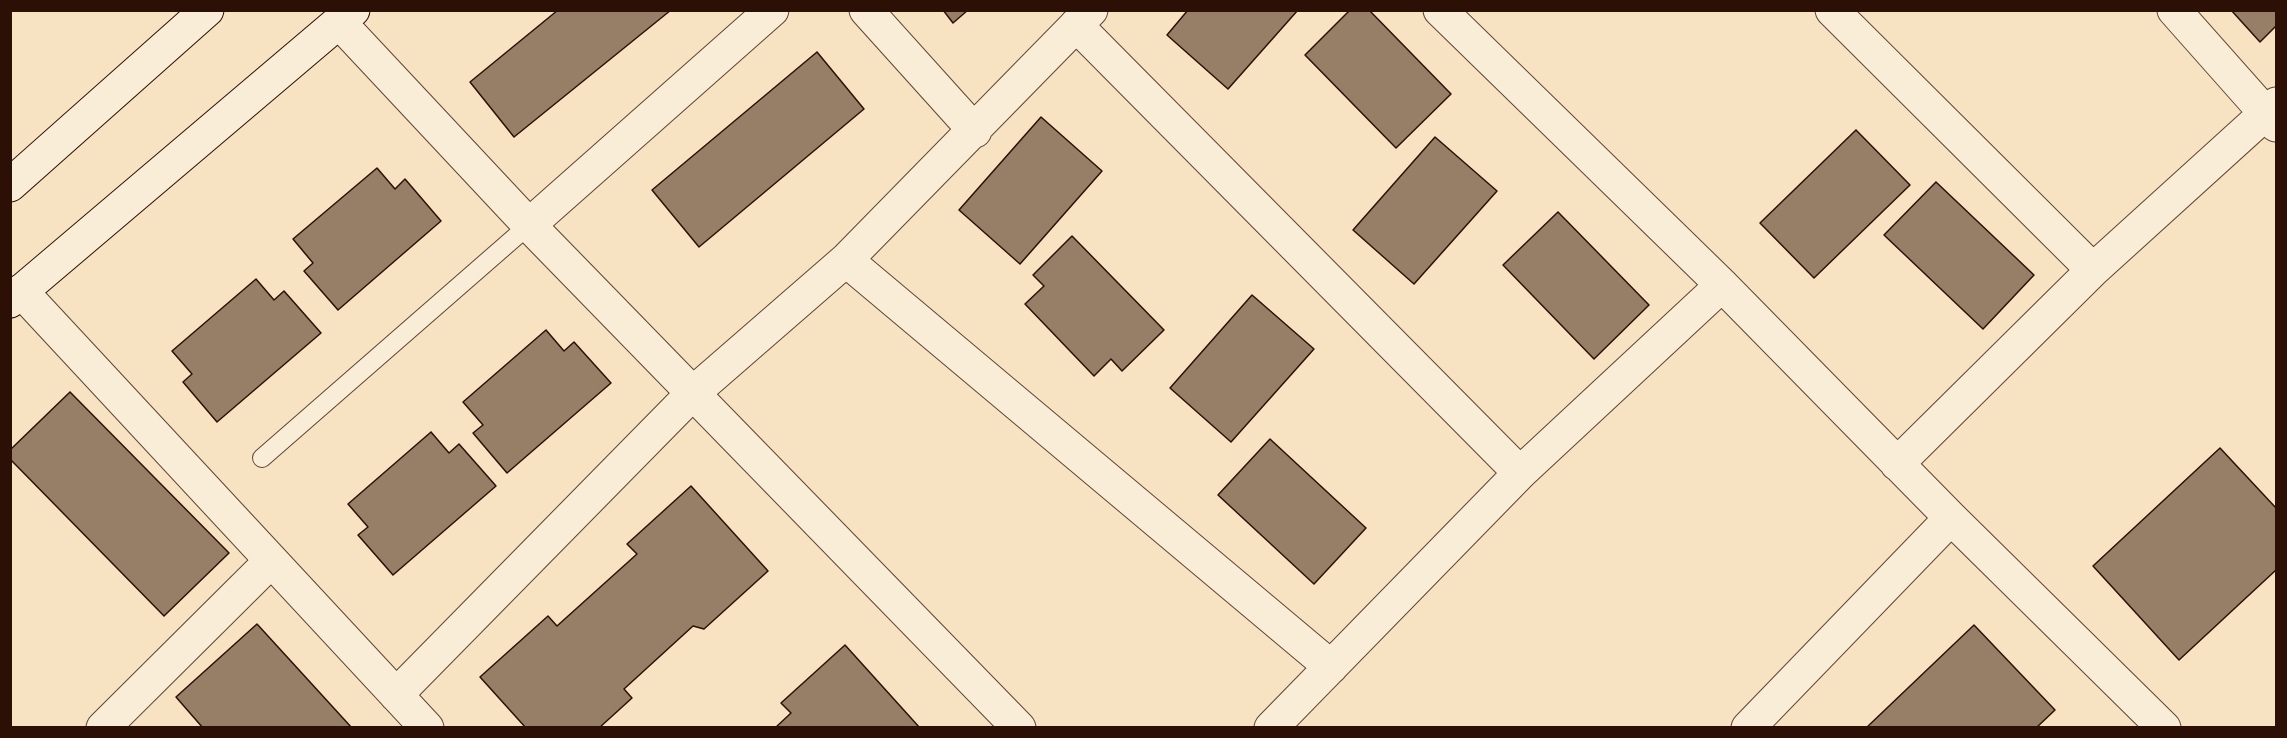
<!DOCTYPE html>
<html>
<head>
<meta charset="utf-8">
<style>
  body { margin:0 }
  #map { position:relative; width:2287px; height:738px; overflow:hidden; background:#f7e3c2; font-family:"Gentium Book Plus",serif }
  canvas { display:block }
  .frame { position:absolute; inset:0; border:12px solid #2c1005; pointer-events:none }
</style>
</head>
<body>
<div id="map">
<canvas width="2287" height="738"></canvas>
<div class="frame"></div>
</div>
<script>
const ctx = document.querySelector('canvas').getContext('2d');
ctx.lineJoin = 'round';
function fill(path, color) {
  ctx.fillStyle = color;
  ctx.fill(path, 'evenodd');
}
function shape(rows) {
  const path = new Path2D();
  for (const r of rows) {
    path.moveTo(r[0], r[1]);
    for (let i = 2; i < r.length; i += 2) path.lineTo(r[i], r[i + 1]);
  }
  return path;
}
function stroke(path, color, width, dash) {
  ctx.strokeStyle = color;
  ctx.lineWidth = width;
  ctx.lineCap = dash ? 'butt' : 'round';
  ctx.setLineDash(dash || []);
  ctx.stroke(path);
}
const building = shape([
  [558,10,671,10,514,137,470,82,558,10],
  [943,10,968,10,953,23,943,10],
  [1188,10,1298,10,1228,89,1167,35,1188,10],
  [1350,10,1369,10,1451,94,1396,148,1305,55,1350,10],
  [2231,10,2276,10,2276,26,2260,42,2231,10],
  [817,52,864,109,699,247,652,190,817,52],
  [1041,117,1102,171,1020,264,959,210,1041,117],
  [1856,130,1910,185,1814,278,1760,223,1856,130],
  [1435,137,1497,191,1414,284,1353,230,1435,137],
  [377,168,395,189,405,179,441,221,338,310,304,271,313,263,293,239,377,168],
  [1936,182,2034,275,1983,329,1884,235,1936,182],
  [1558,212,1649,305,1594,359,1503,265,1558,212],
  [1072,236,1164,330,1122,371,1111,359,1094,376,1025,304,1044,286,1033,275,1072,236],
  [256,279,274,300,284,291,321,333,217,422,183,382,192,374,172,351,256,279],
  [1252,295,1314,349,1231,442,1170,388,1252,295],
  [546,330,564,351,574,342,611,383,507,473,473,433,483,425,463,402,546,330],
  [70,392,229,553,164,616,10,459,10,450,70,392],
  [431,432,449,453,459,444,496,486,393,575,358,535,368,527,348,504,431,432],
  [1270,439,1366,528,1314,584,1218,495,1270,439],
  [2220,448,2276,508,2276,570,2179,660,2093,566,2220,448],
  [691,486,768,571,704,629,693,626,624,689,632,698,599,728,526,728,480,677,548,616,557,626,637,554,627,544,691,486],
  [257,624,352,728,203,728,176,697,257,624],
  [1974,625,2055,710,2036,728,1866,728,1974,625],
  [845,645,920,728,775,728,791,713,781,703,845,645]
]);
const service = shape([
  [262,458,529,225]
]);
const minor = shape([
  [866,10,975,131],
  [1440,10,1722,285,1951,518,2164,728],
  [1832,10,2093,270],
  [2174,10,2276,125],
  [339,22,529,225,1019,728],
  [1076,25,1520,473],
  [529,225,772,10],
  [846,260,1331,667],
  [21,291,427,728],
  [1897,464,2093,270,2276,104],
  [396,695,693,393,846,260,1091,10],
  [103,728,271,561],
  [1271,728,1520,473,1722,285],
  [1748,728,1951,518]
]);
const secondary = shape([
  [10,185,207,10],
  [10,301,353,10]
]);
fill(building, '#967e67');
stroke(building, '#2c1005', 1.5);
stroke(service, '#5f4534', 20);
stroke(minor, '#5f4534', 35);
stroke(secondary, '#2c1005', 35);
stroke(service, '#faedd7', 18);
stroke(minor, '#faedd7', 33);
stroke(secondary, '#faedd7', 33);
</script>
</body>
</html>
